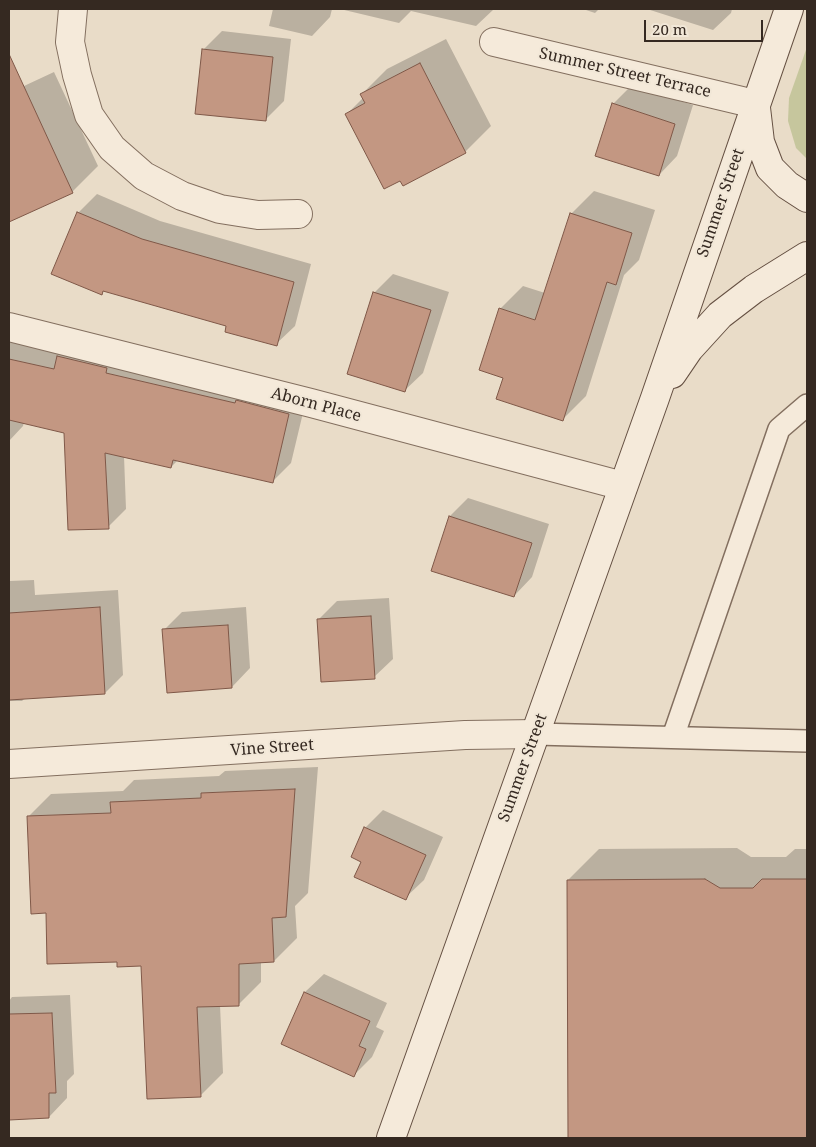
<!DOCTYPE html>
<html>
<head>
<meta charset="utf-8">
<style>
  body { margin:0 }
  #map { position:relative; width:816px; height:1147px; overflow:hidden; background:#e9dcc8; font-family:"Noto Serif",serif }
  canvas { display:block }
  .frame { position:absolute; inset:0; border:10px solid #352921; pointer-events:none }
  .scale { position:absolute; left:644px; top:20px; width:119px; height:22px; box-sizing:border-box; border:2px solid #352921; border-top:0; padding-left:6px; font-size:15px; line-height:18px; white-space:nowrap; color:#352921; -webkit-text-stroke:4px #f1e7d7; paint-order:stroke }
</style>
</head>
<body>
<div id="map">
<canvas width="816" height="1147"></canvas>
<div class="frame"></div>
<div class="scale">20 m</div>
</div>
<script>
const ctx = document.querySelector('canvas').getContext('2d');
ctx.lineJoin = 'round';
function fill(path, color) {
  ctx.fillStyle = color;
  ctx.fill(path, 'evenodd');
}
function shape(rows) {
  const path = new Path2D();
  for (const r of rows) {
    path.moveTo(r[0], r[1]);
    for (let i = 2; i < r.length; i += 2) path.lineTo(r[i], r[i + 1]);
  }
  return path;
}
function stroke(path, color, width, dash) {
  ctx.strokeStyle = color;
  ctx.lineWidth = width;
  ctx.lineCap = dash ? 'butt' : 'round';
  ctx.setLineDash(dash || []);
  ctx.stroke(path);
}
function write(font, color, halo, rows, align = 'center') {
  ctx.font = font + ' "Noto Serif",serif';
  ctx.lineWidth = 4;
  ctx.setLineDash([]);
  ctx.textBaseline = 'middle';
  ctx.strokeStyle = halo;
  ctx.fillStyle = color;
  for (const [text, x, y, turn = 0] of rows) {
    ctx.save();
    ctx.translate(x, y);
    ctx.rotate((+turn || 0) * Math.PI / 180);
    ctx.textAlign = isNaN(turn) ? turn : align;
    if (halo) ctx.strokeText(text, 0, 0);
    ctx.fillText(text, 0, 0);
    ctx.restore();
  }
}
const green = shape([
  [807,47,807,159,796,148,788,121,789,98]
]);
const shadow = shape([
  [273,9,332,9,330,17,312,36,269,26],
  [340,9,494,9,476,26,411,11,399,23],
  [583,9,599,9,595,13],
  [647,9,732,9,731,13,713,30],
  [222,31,291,39,284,101,265,120,196,113,204,49],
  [446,39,491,126,465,152,347,114,364,97,362,94,387,69],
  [54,72,98,166,72,192,9,221,9,93],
  [631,86,693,105,677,156,659,175,613,104],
  [594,191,655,210,639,260,624,275,586,396,563,419,504,377,500,309,523,286,545,293,571,214],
  [97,194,160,221,311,264,295,326,276,344,228,325,104,290,101,293,78,213],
  [393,274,449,292,423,373,404,391,374,293],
  [9,337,307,396,291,463,273,481,178,460,171,467,124,456,126,509,108,527,65,432,24,422,23,426,9,441],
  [468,498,549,524,532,577,514,596,450,516],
  [34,580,35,595,118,590,123,675,105,693,25,698,22,701,9,701,9,581],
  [389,598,393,659,374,677,318,620,337,601],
  [246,607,250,668,232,687,164,630,182,612],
  [318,767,308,893,295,906,297,938,274,961,261,962,261,982,238,1005,220,1005,223,1073,201,1095,142,965,118,961,47,912,28,817,51,794,123,791,134,780,219,776,225,771],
  [383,810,443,837,424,880,405,898,365,828],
  [737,848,751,857,786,857,795,849,807,849,807,1138,569,1138,568,880,599,849],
  [324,974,387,1003,376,1027,384,1031,372,1057,354,1075,283,1043,305,992],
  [70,995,74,1074,67,1081,67,1098,49,1117,9,1118,9,1001,12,997]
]);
const building = shape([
  [202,49,273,57,266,121,195,114,202,49],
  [9,54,73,193,9,222,9,54],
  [420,63,466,153,403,186,400,181,384,189,345,114,365,103,360,94,420,63],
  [612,103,675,124,659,176,595,156,612,103],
  [77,212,142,239,294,282,277,346,225,332,226,326,103,291,102,295,51,274,77,212],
  [570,213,632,233,616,285,607,282,563,421,496,399,503,378,479,370,499,308,535,320,570,213],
  [373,292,431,310,405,392,347,374,373,292],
  [57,356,107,368,106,373,235,403,236,400,289,414,273,483,173,460,171,468,105,453,109,529,68,530,64,433,9,420,9,359,54,369,57,356],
  [449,516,532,543,514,597,431,571,449,516],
  [100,607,105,694,9,700,9,613,100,607],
  [371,616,375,679,321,682,317,619,371,616],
  [228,625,232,688,167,693,162,629,228,625],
  [295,789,286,917,272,918,274,962,239,964,239,1006,197,1007,201,1097,147,1099,141,966,117,967,117,962,47,964,46,913,31,914,27,816,111,813,110,802,201,798,201,793,295,789],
  [364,827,426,855,406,900,354,877,361,862,351,857,364,827],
  [705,879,720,888,753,888,762,879,807,879,807,1138,568,1138,567,880,705,879],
  [304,992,370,1021,359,1046,366,1049,354,1077,281,1044,304,992],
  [52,1013,56,1093,49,1093,49,1118,9,1120,9,1014,52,1013]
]);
const service = shape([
  [536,734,807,741],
  [673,737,779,429,807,405]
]);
const minor = shape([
  [73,9,70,42,77,75,89,115,112,148,144,176,182,196,220,209,258,215,298,214],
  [494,42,755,104],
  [9,327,311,403,623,486],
  [9,764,465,735,536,734]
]);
const secondary = shape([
  [756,108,760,142,770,168,787,185,807,198],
  [672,374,689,349,720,315,754,289,807,256],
  [391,1138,655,398,789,9]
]);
const streetNames = [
  ["Summer Street Terrace",625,73,13],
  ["Summer Street",721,203,-71],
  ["Aborn Place",316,405,15],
  ["Vine Street",272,748,-4],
  ["Summer Street",523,768,-70]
];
fill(green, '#c6c69d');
fill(shadow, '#0003');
fill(building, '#c39782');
stroke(building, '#7f5848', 1);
stroke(service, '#836f5f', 24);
stroke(minor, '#836f5f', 30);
stroke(secondary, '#655042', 30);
stroke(service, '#f5eada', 21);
stroke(minor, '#f5eada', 28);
stroke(secondary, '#f5eada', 28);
write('16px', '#352921', '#f1e7d7', streetNames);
</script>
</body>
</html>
